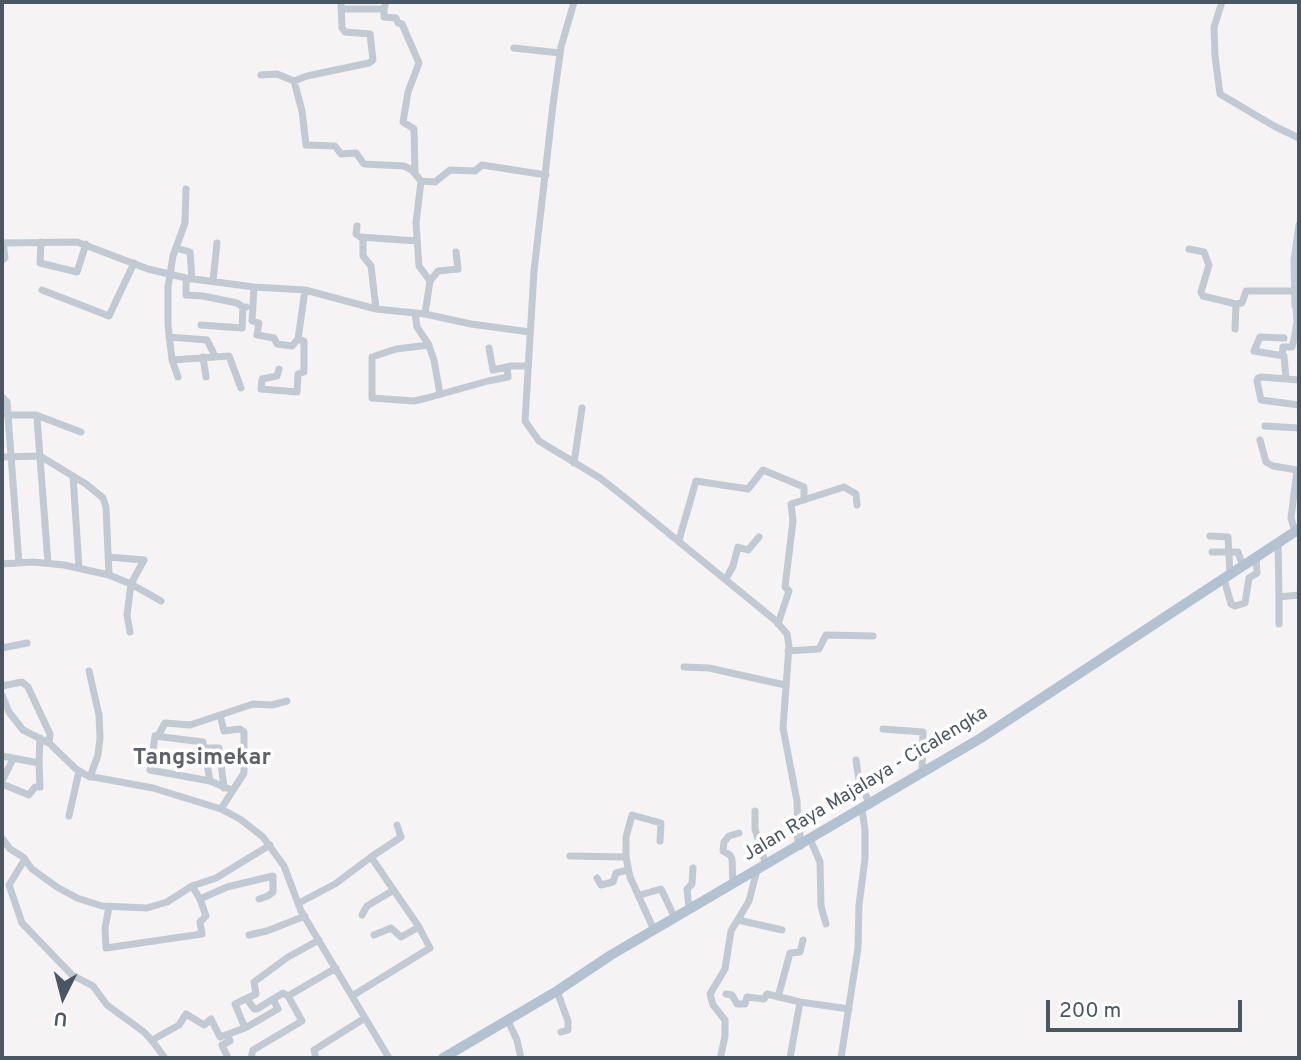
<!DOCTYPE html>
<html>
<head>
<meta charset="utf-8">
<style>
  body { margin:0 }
  #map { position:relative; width:1301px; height:1060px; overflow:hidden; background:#f5f3f3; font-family:Overpass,sans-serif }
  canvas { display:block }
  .frame { position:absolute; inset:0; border:4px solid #4a5661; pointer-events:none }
  .north { position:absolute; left:28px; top:962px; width:70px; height:70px; -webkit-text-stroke:5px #fff; paint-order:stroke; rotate:186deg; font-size:19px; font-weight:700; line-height:28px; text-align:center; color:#4a5661 }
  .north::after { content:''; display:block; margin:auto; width:24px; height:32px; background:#4a5661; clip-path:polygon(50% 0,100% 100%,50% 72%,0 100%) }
  .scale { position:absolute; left:1046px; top:1000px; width:196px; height:32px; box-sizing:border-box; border:4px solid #4a5661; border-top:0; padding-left:9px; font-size:21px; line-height:24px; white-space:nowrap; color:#4a5661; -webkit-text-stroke:5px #fff; paint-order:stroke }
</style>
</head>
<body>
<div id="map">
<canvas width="1301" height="1060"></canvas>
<div class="frame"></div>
<div class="north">U</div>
<div class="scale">200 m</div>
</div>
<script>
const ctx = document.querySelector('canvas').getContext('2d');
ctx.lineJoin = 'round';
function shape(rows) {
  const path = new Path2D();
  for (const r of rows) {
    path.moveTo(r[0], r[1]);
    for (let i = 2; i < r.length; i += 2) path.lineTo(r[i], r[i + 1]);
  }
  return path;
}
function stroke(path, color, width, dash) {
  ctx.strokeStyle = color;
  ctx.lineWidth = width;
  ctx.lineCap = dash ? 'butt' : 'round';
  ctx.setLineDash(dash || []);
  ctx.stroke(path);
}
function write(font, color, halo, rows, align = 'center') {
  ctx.font = font + ' Overpass,sans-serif';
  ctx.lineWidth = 7;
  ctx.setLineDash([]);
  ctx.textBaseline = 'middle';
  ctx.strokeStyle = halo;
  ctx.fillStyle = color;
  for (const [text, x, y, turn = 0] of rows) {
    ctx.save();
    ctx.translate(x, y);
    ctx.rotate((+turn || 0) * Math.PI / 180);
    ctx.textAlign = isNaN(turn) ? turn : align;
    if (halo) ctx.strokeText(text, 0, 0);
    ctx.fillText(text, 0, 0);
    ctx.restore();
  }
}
const street = shape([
  [341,2,342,28,345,32,370,34,373,60,369,63,307,76,294,81,302,111,306,145,335,146,341,154,356,153,364,164,404,166,412,170,421,181],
  [574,2,561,47,553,105,534,271,525,421,539,441,600,478,623,496,776,621,787,634,789,646,783,728,797,801,798,832],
  [1222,2,1214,27,1215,56,1220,94,1274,126,1299,138],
  [341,9,384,9,386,2],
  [384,9,384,17,396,18,398,23,402,24,419,63,408,92,403,122,414,129,415,173],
  [514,48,560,53],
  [261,75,277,74,294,81],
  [1299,225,1294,260,1295,306,1299,306],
  [357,226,356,234,360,237,417,241],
  [363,237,363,256,371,266,376,309],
  [41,242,40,263,77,272,86,244],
  [2,243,77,242,148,269,186,278,254,287,305,290,376,309,425,314,471,324,530,332],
  [176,248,190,252,192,279],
  [1189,249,1204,252,1209,265,1201,292,1203,296,1236,304,1242,303,1246,291,1295,291],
  [2,260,5,258,3,243],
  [186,278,186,295,203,296,237,303,243,307],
  [213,281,217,243],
  [430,281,438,271,458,269,456,252],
  [254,287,252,321,259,323,257,335,274,338,277,344,292,346,298,339],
  [42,290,109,316,134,263],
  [415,313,417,327,429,345,396,349,372,357,372,398,414,401,427,398,488,381,508,377,507,367],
  [425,314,430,281,419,266,416,223,421,181,435,182,450,170,475,171,482,165,546,175],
  [201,325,242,328,243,307,246,307],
  [1235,329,1236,304],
  [169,337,207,340,215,356],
  [1284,338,1260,337,1254,351,1284,356,1286,379],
  [429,346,434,360,440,394],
  [489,348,493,370,511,366,528,366],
  [1282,356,1283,347,1292,347,1294,340,1297,322,1296,306],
  [203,357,206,377],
  [172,360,229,356,241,388],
  [279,369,277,376,262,379,261,389,297,392,298,374,304,372,304,341,298,339,305,290],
  [178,377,172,360,168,325,168,287,173,256,185,223,186,189],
  [1299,380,1261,377,1258,378,1257,381,1261,400,1299,405],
  [2,397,7,402,19,563],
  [7,415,36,415,81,432],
  [37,418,48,563],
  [1265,426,1299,428],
  [1260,440,1266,462,1273,466,1297,470,1291,518,1295,532],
  [2,457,40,456,86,484,103,498,106,507,109,575,64,565,33,562,2,564],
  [574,463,582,408],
  [73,476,79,568],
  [1210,536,1228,537,1230,575],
  [679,540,696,481,748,489,763,470,804,487,804,500],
  [1278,543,1279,597,1299,595],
  [1212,552,1238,552,1243,567],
  [108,557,144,560,131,584,161,601],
  [109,575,131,584,127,615,130,632],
  [726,579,733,566,738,547,748,550,759,537],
  [1224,579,1231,604,1235,606,1245,603,1249,578,1257,573,1256,558],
  [778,624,789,591,785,587,793,521,791,504,844,487,856,494,857,505],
  [1279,624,1279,597],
  [2,648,27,643],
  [788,651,819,649,826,635,873,636],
  [684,667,709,668,785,685],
  [89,671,99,715,100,738,98,755,90,777],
  [2,686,22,682,28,687,50,734,49,743],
  [2,695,9,712,23,730,49,743,76,769,88,776,153,788,221,809,240,819,263,837,284,866,301,911,389,1058],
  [883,729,923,732,922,773],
  [158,736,165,723,190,725,220,715],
  [205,748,219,748,224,788],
  [2,756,39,763,40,738],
  [856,760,860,787,864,791,870,805],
  [2,781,13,759],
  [210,781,203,742,155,736,150,770,210,781,232,790],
  [2,784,29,795,35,787,40,787,39,763],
  [221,809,244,773,244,732,240,729,224,731,220,715,253,704,272,705,287,701],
  [755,811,755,829,766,865],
  [69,816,79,771],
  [397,825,401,837,371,857,419,927],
  [2,838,10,849,23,857,32,869,57,887,77,898,102,906,147,908,167,902,192,886],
  [810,839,820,862,821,906,826,924],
  [570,856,626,857,630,877,654,930],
  [626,857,626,837,632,815,661,823,660,841],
  [25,859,9,885,22,923,72,975,93,986,107,1005,144,1032,153,1042],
  [597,878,601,885,613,882,616,873,628,870],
  [733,884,732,859,730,855,723,851,724,842,729,836,739,833],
  [640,895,661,889,675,918],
  [200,899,227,887,273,876,273,892,268,896,259,899],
  [299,903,335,884,371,857],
  [109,907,105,928,106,948,202,934,200,922,206,916,200,899,192,886,216,878,270,845],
  [689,909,687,889,692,884,693,868],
  [362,915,367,906,394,890],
  [738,920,782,930],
  [249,935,267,931,305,916],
  [557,991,568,1021,568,1030,561,1032],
  [726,994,732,995,737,1004,745,1004,747,997,764,999,767,994,800,1002,849,1009],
  [352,996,430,948,419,927,401,937,391,928,374,935],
  [778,997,790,953,800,952,803,940],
  [247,999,254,1009,257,1009,283,993,288,996,336,968],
  [508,1021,517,1040,521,1058],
  [245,1028,278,1009,273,999],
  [228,1035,230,1041,222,1045,228,1058],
  [721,1055,725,1036,725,1020,713,1005,710,994,725,969,731,931,749,901,757,870],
  [165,1058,153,1042,154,1039,179,1025,186,1014,204,1025,211,1019,220,1037,245,1028,235,1004,256,994,254,982,288,957,319,940],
  [251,1058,253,1050,302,1021,288,996],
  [316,1058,314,1050,365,1018],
  [790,1058,800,1002],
  [841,1058,858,948,859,905,865,859,865,830,862,809]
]);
const secondary = shape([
  [798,832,800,845]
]);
const primary = shape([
  [443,1058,557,991,611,955,981,738,1299,529]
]);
const streetNames = [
  ["Jalan Raya Majalaya - Cicalengka",866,785,-31]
];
const quarterNames = [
  ["Tangsimekar",202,759]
];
stroke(street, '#c1cad2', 7);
stroke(secondary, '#c1cbd6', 10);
stroke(primary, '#b3c2d1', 10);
write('19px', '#4a5661', '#fff', streetNames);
write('bold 23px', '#5f6368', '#fff', quarterNames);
</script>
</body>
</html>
